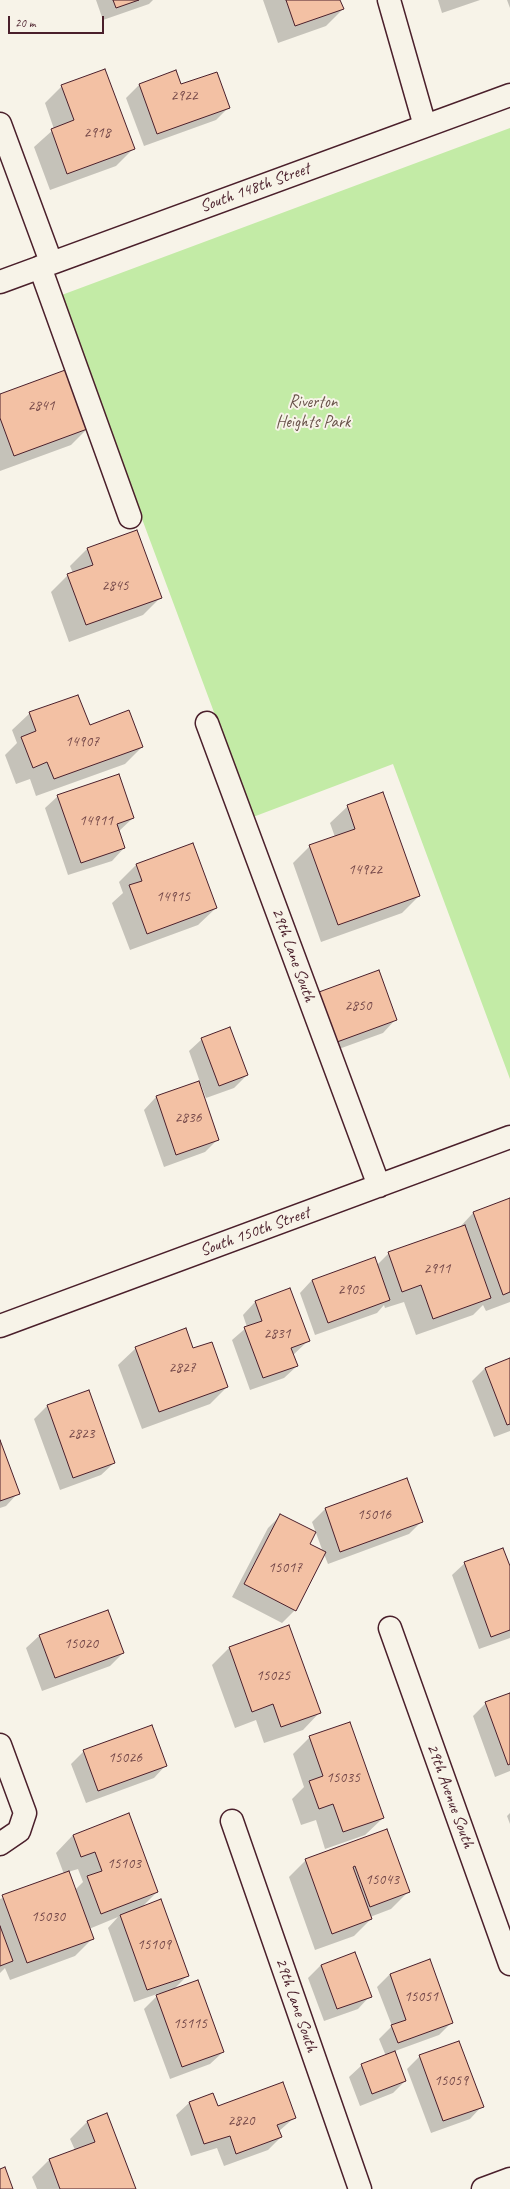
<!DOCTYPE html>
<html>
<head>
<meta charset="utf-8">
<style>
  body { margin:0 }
  #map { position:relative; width:510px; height:2189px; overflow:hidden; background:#f7f3e8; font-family:Caveat,sans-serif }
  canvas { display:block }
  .scale { position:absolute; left:8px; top:16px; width:96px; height:18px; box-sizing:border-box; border:2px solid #4a1f2b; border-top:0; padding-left:5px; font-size:12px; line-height:14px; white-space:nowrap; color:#4a1f2b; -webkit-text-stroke:3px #f7f3e8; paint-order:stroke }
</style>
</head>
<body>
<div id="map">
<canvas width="510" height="2189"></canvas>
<div class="scale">20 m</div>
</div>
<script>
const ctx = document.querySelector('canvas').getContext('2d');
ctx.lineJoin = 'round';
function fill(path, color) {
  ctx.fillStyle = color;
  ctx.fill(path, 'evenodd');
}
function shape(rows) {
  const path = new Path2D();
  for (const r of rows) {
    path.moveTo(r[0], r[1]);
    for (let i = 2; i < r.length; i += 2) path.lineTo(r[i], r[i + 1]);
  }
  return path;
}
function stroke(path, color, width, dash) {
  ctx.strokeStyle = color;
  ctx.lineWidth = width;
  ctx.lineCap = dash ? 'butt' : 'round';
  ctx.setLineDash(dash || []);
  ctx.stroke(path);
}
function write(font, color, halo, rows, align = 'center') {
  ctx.font = font + ' Caveat,sans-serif';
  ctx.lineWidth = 4;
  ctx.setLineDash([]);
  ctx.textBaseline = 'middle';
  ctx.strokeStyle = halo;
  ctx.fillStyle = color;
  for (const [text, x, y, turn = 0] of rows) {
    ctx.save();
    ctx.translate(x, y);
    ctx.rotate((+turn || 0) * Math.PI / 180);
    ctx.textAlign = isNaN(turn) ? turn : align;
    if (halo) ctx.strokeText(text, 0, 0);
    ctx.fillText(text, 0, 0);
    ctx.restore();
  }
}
const green = shape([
  [510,128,510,1079,393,764,253,817,59,296]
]);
const shadow = shape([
  [96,0,153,0,149,4,103,20],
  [263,0,339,0,343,9,326,26,278,43],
  [438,0,480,0,442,13],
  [507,0,510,0,510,8],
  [176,72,181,86,229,107,216,120,144,146,126,98,139,85],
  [62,86,133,149,116,166,50,190,34,147,54,129,45,103],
  [0,395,88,428,71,445,0,471],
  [136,531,161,597,143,615,69,642,51,592,68,575,73,573,70,566,87,549],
  [30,713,89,726,142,747,125,764,36,796,30,779,16,784,5,755,17,743,12,730],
  [58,796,133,818,119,831,124,848,112,861,68,875,45,808],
  [348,806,419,896,402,913,321,942,293,863,310,846,335,837,330,823],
  [192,845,216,908,198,925,130,950,112,903,123,893,119,882,136,865],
  [320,993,395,1020,383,1033,325,1054,307,1006],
  [202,1039,247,1075,234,1088,206,1098,201,1085,199,1085,218,1139,205,1152,164,1167,144,1110,156,1097,200,1082,189,1051],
  [510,1199,510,1302,486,1311,483,1305,473,1315,416,1335,404,1302,385,1308,384,1305,377,1313,315,1335,300,1293,312,1280,377,1265,389,1253,458,1229,473,1213],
  [290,1290,308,1341,293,1355,297,1366,284,1378,250,1390,232,1340,247,1327,243,1315,255,1302],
  [136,1348,193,1350,227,1387,210,1404,142,1429,118,1365],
  [510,1359,510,1431,494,1437,472,1381,485,1368],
  [88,1391,114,1463,101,1475,60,1490,34,1419,47,1406],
  [0,1443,18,1493,6,1506,0,1508],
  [406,1479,421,1522,409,1534,328,1564,324,1554,295,1610,282,1623,232,1597,268,1528,281,1515,309,1544,323,1552,312,1522,325,1509],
  [465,1563,510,1569,510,1638,479,1649,452,1575],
  [107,1611,123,1653,110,1666,42,1691,26,1648,39,1636],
  [289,1627,320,1712,303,1730,264,1743,256,1720,235,1728,212,1665,229,1648],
  [510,1694,510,1771,495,1777,473,1716,486,1703],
  [310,1737,383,1818,365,1835,325,1849,316,1820,301,1825,292,1799,304,1787,293,1754],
  [84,1751,166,1765,154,1778,86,1803,71,1764],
  [510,1813,510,1824,507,1816],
  [386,1831,408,1892,391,1909,370,1917,371,1919,354,1936,315,1950,289,1877,306,1860],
  [73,1835,157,1892,141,1908,188,1975,172,1991,223,2052,210,2064,170,2079,144,2009,160,1993,134,2002,108,1928,118,1917,89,1929,92,1939,75,1956,10,1980,5,1968,0,1973,0,1899,64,1874,56,1853],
  [78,1869,83,1882,75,1890,68,1872],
  [321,1965,370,1996,358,2009,324,2021,308,1978],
  [390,1974,452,2022,439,2035,395,2051,405,2081,393,2093,360,2106,349,2077,362,2065,386,2056,379,2039,392,2026,377,1987],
  [420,2056,482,2106,470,2119,431,2133,407,2069],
  [212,2094,217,2107,294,2118,279,2131,281,2137,268,2150,224,2166,217,2148,191,2156,176,2115,189,2103],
  [106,2115,135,2189,37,2189,32,2177,49,2160,75,2150,70,2139,87,2122]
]);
const building = shape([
  [113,0,139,0,116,8,113,0],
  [286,0,340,0,344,9,295,26,286,0],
  [105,69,135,149,67,174,51,129,74,120,61,85,105,69],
  [176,70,181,84,217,72,230,108,157,134,139,84,176,70],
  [68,369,90,428,14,456,0,418,0,394,68,369],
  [137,530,162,598,86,625,67,574,93,565,87,548,137,530],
  [78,695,90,725,129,710,143,747,54,779,47,762,33,768,21,737,36,731,29,712,78,695],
  [119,774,134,818,117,824,125,848,81,863,57,795,119,774],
  [383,792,420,896,338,925,309,845,355,829,347,805,383,792],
  [193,843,217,908,147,934,129,885,142,881,136,864,193,843],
  [379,970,397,1020,337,1042,319,992,379,970],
  [230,1027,248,1075,219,1086,201,1038,230,1027],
  [199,1081,219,1140,176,1155,156,1096,199,1081],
  [510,1198,510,1292,503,1295,473,1212,510,1198],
  [465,1225,491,1298,433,1319,421,1285,402,1292,388,1252,465,1225],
  [375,1257,390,1300,328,1323,312,1280,375,1257],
  [290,1288,310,1341,291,1348,298,1366,263,1378,244,1327,262,1321,255,1301,290,1288],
  [186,1328,193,1348,212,1342,228,1387,159,1412,135,1347,186,1328],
  [510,1358,510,1424,507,1425,485,1368,510,1358],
  [89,1390,115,1463,73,1478,47,1405,89,1390],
  [0,1440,20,1494,0,1501,0,1440],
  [407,1478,423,1522,340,1552,325,1508,407,1478],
  [280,1514,316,1532,310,1544,326,1552,296,1611,244,1584,280,1514],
  [503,1548,510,1566,510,1630,491,1637,464,1562,503,1548],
  [108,1610,124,1653,55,1678,39,1635,108,1610],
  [289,1625,321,1713,281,1727,273,1704,252,1712,229,1647,289,1625],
  [510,1693,510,1764,508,1765,485,1702,510,1693],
  [350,1722,384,1818,343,1832,333,1804,319,1809,309,1781,323,1776,309,1736,350,1722],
  [152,1725,167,1766,98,1791,83,1750,152,1725],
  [129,1813,158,1892,101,1914,87,1876,102,1871,95,1852,81,1857,73,1835,129,1813],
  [387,1829,410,1892,370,1907,355,1866,353,1867,372,1919,332,1934,305,1859,387,1829],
  [69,1871,94,1939,27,1963,2,1895,69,1871],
  [161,1899,189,1976,147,1990,120,1915,161,1899],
  [0,1926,13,1961,0,1966,0,1926],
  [355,1952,372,1997,337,2009,321,1965,355,1952],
  [430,1959,453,2023,398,2043,391,2025,406,2020,390,1974,430,1959],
  [198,1980,224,2052,182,2067,156,1995,198,1980],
  [459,2041,484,2107,443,2121,419,2055,459,2041],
  [395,2051,406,2081,372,2094,361,2064,395,2051],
  [283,2082,296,2118,277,2125,282,2137,236,2154,230,2136,204,2144,189,2102,213,2093,218,2106,283,2082],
  [107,2113,136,2189,60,2189,49,2159,95,2142,87,2121,107,2113],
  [5,2167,13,2189,0,2189,0,2169,5,2167]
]);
const minor = shape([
  [389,0,425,126],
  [0,124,51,262],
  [40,267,130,517],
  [0,282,510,95],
  [207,723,379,1186],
  [0,1326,510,1137],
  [390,1628,510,1964],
  [0,1745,25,1813,19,1831,0,1844],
  [232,1821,360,2189],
  [483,2189,510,2179]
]);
const numberNames = [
  ["2922",184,96],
  ["2918",97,133],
  ["2841",41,406],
  ["2845",115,586],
  ["14907",82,742],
  ["14911",96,821],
  ["14922",365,870],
  ["14915",173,897],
  ["2850",358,1006],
  ["2836",188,1118],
  ["2911",437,1269],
  ["2905",351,1290],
  ["2831",277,1334],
  ["2827",182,1368],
  ["2823",81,1434],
  ["15016",374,1515],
  ["15017",285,1568],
  ["15020",81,1644],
  ["15025",273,1676],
  ["15026",125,1758],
  ["15035",343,1778],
  ["15103",124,1864],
  ["15043",382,1880],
  ["15030",48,1917],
  ["15109",154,1945],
  ["15051",421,1997],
  ["15115",190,2024],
  ["15059",451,2081],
  ["2820",241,2121]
];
const streetNames = [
  ["South 148th Street",255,188,-20],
  ["29th Lane South",293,955,70],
  ["South 150th Street",255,1232,-20],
  ["29th Avenue South",450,1796,70],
  ["29th Lane South",296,2005,71]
];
const parkNames = [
  ["Riverton",313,403],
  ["Heights Park",313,423]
];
fill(green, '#c3eba6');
fill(shadow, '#0003');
fill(building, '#f3c1a4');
stroke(building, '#4a1f2b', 1);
stroke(minor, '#4a1f2b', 25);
stroke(minor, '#f7f3e8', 22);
write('15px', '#744849', null, numberNames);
write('17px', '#4a1f2b', '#f7f3e8', streetNames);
write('17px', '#68524a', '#f7f3e8', parkNames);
</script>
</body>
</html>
